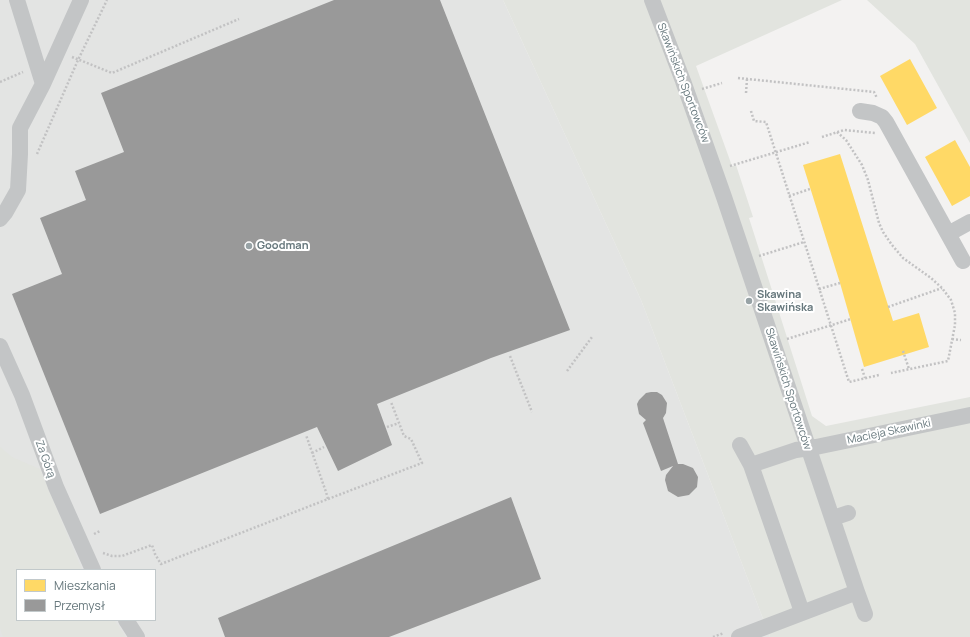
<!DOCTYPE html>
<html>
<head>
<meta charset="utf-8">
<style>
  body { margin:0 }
  #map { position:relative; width:970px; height:637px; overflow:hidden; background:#f3f2f1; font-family:Manrope,sans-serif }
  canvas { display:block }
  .legend { position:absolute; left:16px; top:569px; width:140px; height:52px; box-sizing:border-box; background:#fff; border:1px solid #c2c9cb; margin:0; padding:5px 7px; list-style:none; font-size:12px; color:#67787d }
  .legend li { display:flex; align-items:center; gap:8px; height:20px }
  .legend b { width:20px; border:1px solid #c2c9cb }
</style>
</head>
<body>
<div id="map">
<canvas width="970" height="637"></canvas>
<ul class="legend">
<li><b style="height:11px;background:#ffd966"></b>Mieszkania</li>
<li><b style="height:11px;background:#999"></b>Przemysł</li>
</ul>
</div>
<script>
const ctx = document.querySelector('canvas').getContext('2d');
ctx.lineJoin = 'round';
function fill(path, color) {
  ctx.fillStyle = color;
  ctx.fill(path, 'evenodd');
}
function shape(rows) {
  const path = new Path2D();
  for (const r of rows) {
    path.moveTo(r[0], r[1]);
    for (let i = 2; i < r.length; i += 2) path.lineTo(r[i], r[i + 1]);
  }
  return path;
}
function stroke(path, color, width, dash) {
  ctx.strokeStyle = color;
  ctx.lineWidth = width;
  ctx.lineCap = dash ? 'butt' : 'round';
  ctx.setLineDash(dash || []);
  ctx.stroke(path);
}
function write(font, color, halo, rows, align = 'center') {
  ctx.font = font + ' Manrope,sans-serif';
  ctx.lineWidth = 4;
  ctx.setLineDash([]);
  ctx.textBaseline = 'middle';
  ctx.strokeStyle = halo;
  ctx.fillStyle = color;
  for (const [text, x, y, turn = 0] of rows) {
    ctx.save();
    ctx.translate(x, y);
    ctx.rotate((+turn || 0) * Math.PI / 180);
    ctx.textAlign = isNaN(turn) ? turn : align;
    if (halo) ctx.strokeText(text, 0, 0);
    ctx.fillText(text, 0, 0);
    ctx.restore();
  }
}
const built = shape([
  [0,0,503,0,641,300,770,637,0,637],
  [17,570,155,570,155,620,17,620]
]);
const green = shape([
  [503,0,842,0,696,66,732,166,736,165,753,217,749,218,812,416,826,426,970,397,970,637,770,637,641,300],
  [867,0,970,0,970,143,915,44],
  [0,447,12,457,40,469,82,570,17,570,17,620,114,620,126,637,3,637,0,628]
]);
const homes = shape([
  [910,59,937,108,907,125,880,76],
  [955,140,970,167,970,196,952,206,925,157],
  [840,154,893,321,919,313,929,347,864,367,840,283,803,165]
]);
const industry = shape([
  [334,0,440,0,570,330,491,358,377,404,392,445,338,471,317,427,100,514,12,294,62,274,40,218,86,200,75,171,124,152,101,93],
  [651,392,657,392,662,395,667,403,666,413,663,418,678,464,683,464,693,468,698,477,697,487,689,495,678,497,668,491,665,480,666,475,673,466,661,471,643,423,646,420,639,414,637,404,639,400,646,393],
  [511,497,541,579,389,637,225,637,218,618]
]);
const path = shape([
  [72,57,112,73,239,19],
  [738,78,874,92,877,98],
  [0,82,23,72],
  [702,89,722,83],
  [746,93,747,79],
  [751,111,754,121,766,122,849,382,879,375],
  [837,132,846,140,862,165,868,180,879,223,883,232,892,245,903,258,931,278,942,288,951,300,955,313,955,325,948,361,891,373],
  [822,137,844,130,875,133],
  [37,154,78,60,107,0],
  [730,166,810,142],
  [789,196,810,189],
  [759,256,804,242],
  [819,289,840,283],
  [888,307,942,288],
  [787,339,851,319],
  [952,339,961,340],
  [903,351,909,369],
  [510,356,532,412],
  [862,369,865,378],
  [567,371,592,337],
  [387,427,399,423],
  [312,453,324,447],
  [328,499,422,463,411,439,404,436,391,402],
  [94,534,100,531],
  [103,553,112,556,122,556,152,545,155,554,161,564,328,499,326,492,306,435],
  [713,637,724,633]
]);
const minor = shape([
  [652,0,683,81,724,197,857,592,739,637],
  [43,84,81,0],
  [860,111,873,113,882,117,886,122,963,261],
  [0,219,5,213,18,190,20,154,20,128,43,84,17,0],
  [948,234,970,222],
  [0,346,22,395,56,487,93,570],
  [740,445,751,465],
  [833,518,848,513],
  [857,592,865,614],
  [802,612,751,465,796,450,816,447,970,415],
  [126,620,137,637]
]);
const markers = [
  [249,246,4,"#98a3a6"],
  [749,301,4,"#98a3a6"]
];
const streetNames = [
  ["Skawińskich Sportowców",683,83,69],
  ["Skawińskich Sportowców",788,389,72],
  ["Macieja Skawinki",889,432,-12],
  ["Za Górą",45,459,70]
];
const poiNames = [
  ["Goodman",257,246],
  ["Skawina",757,295],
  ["Skawińska",757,308]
];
fill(built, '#e3e4e3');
fill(green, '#e2e4df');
fill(homes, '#ffd966');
fill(industry, '#999');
stroke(path, '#c2c2c3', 2.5, [2, 2]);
stroke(minor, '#c3c5c6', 16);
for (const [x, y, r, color] of markers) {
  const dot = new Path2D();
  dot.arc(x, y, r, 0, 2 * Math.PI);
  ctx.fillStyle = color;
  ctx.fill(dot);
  stroke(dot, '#fff', 1.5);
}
write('11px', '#67787d', '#fff', streetNames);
write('bold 11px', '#67787d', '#fff', poiNames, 'left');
</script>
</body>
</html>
